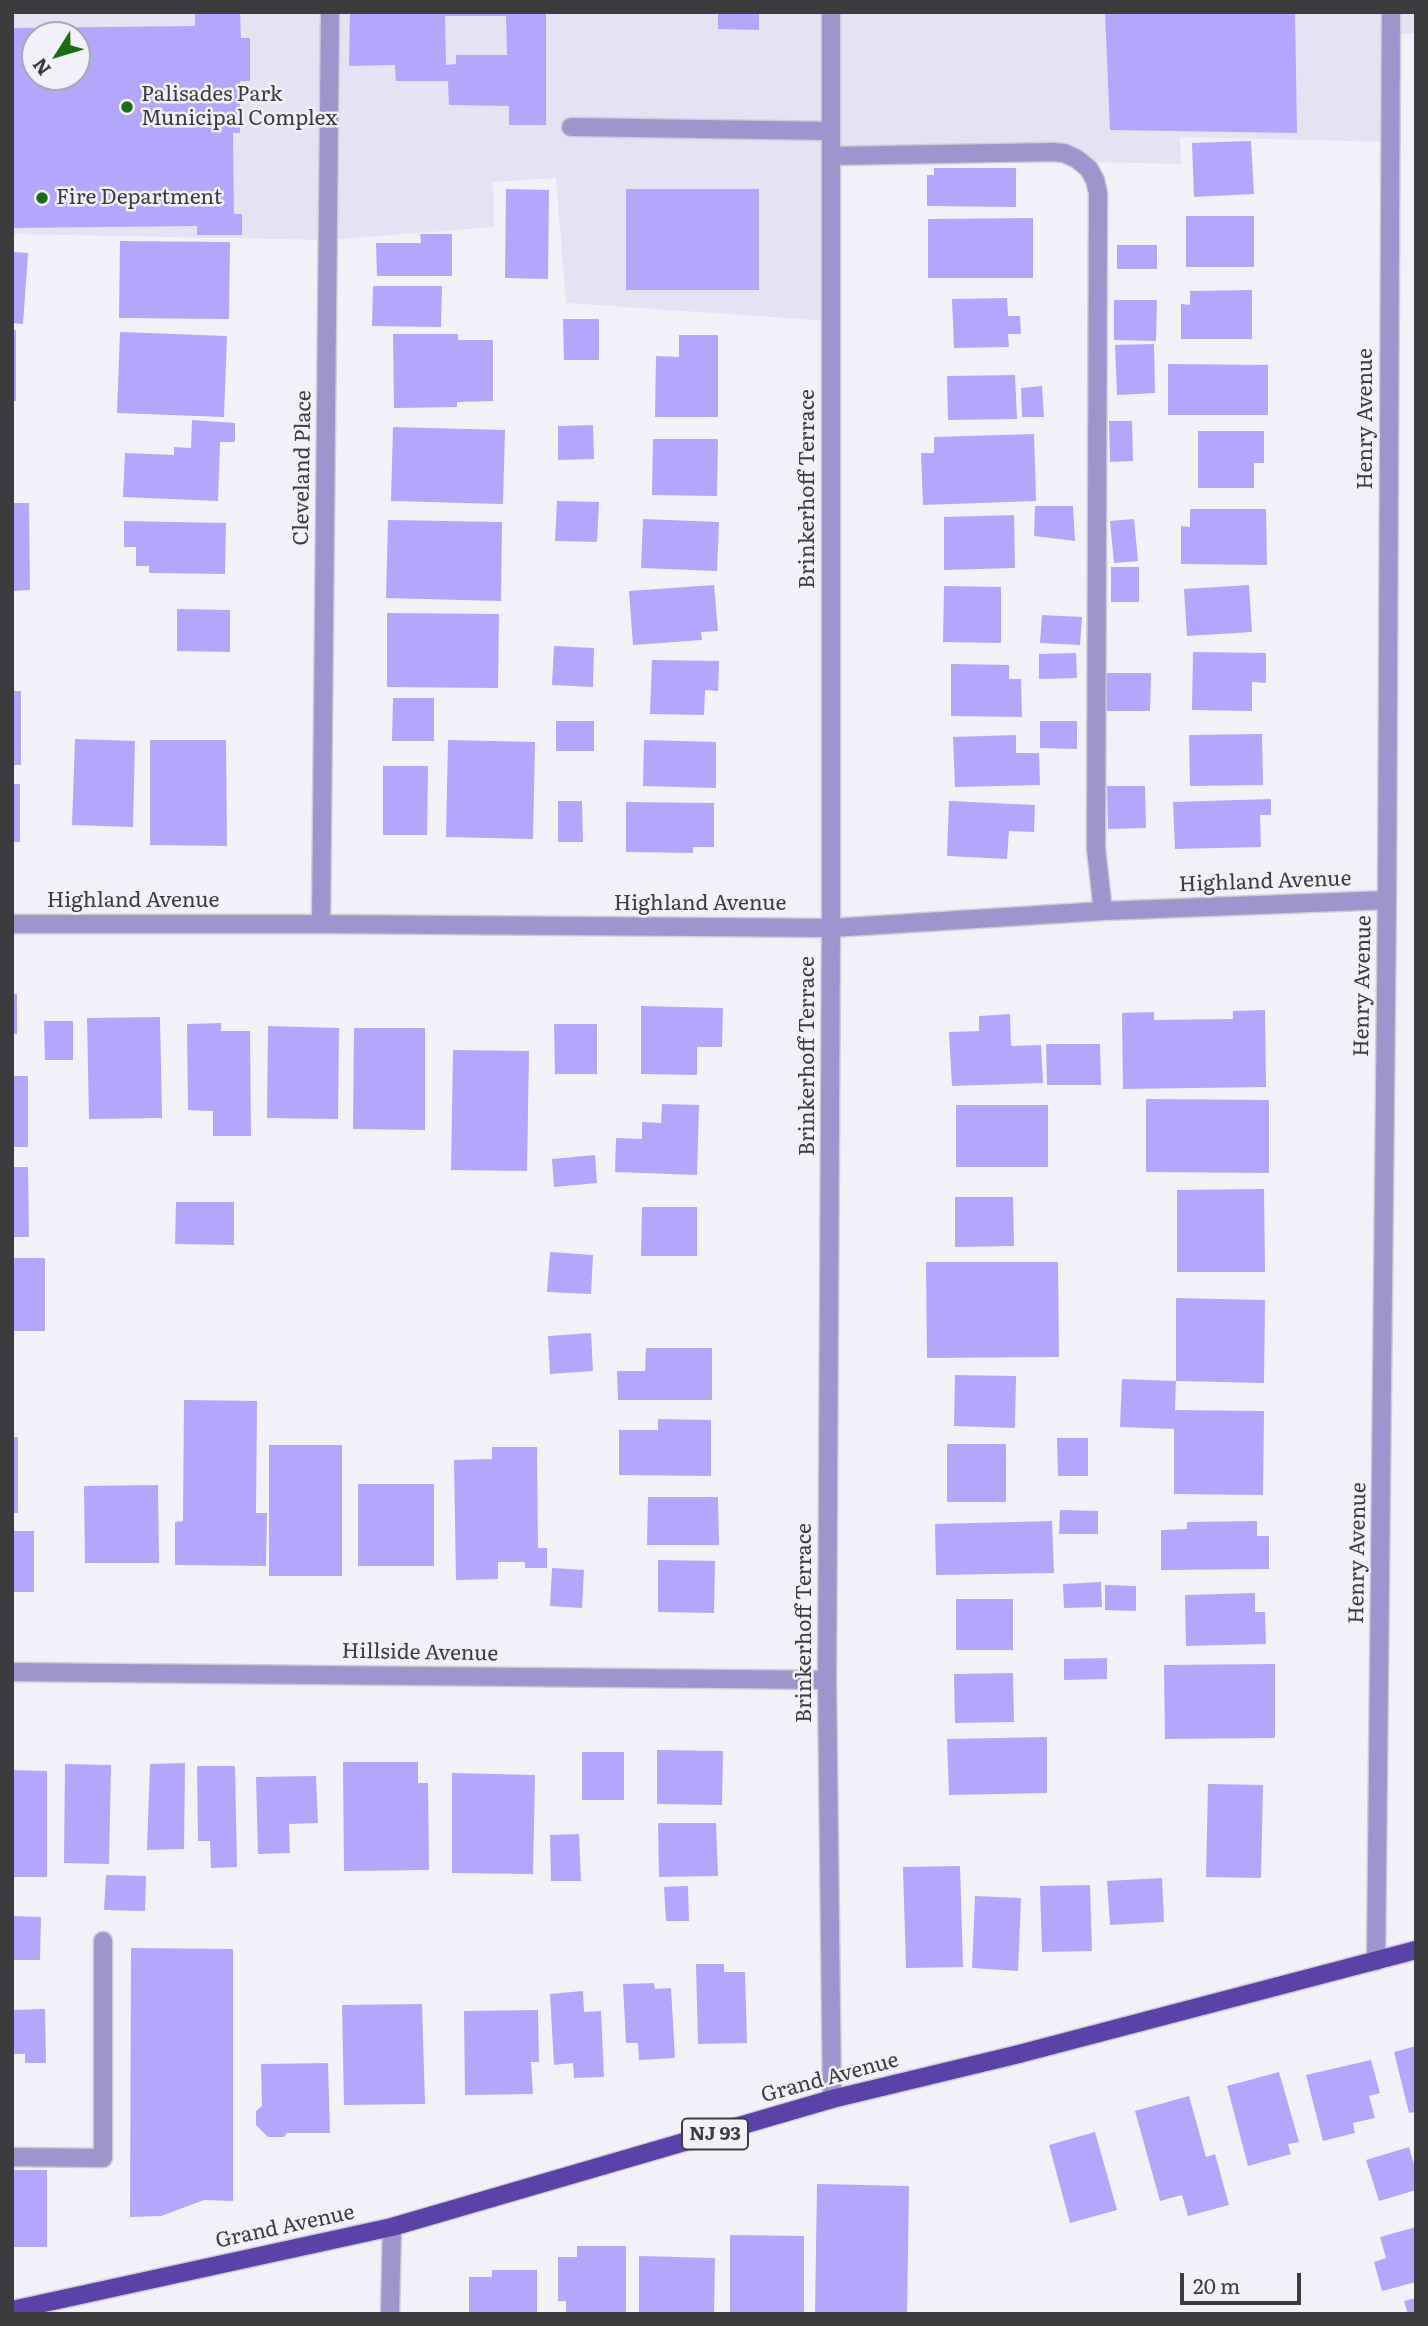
<!DOCTYPE html>
<html>
<head>
<meta charset="utf-8">
<style>
  body { margin:0 }
  #map { position:relative; width:1428px; height:2326px; overflow:hidden; background:#f2f1fa; font-family:Literata,serif }
  canvas { display:block }
  .frame { position:absolute; inset:0; border:14px solid #3c3c3f; pointer-events:none }
  .north { position:absolute; left:21px; top:21px; width:70px; height:70px; box-sizing:border-box; background:#f2f1fa; border:2px solid #a9a9af; border-radius:50%; rotate:233deg; font-size:19px; font-weight:700; line-height:28px; text-align:center; color:#3c3c3f }
  .north::after { content:''; display:block; margin:auto; width:24px; height:32px; background:#1b6d14; clip-path:polygon(50% 0,100% 100%,50% 72%,0 100%) }
  .scale { position:absolute; left:1180px; top:2273px; width:121px; height:32px; box-sizing:border-box; border:4px solid #3c3c3f; border-top:0; padding-left:9px; font-size:21px; line-height:24px; white-space:nowrap; color:#3c3c3f; -webkit-text-stroke:5px #f2f1fa; paint-order:stroke }
</style>
</head>
<body>
<div id="map">
<canvas width="1428" height="2326"></canvas>
<div class="frame"></div>
<div class="north">N</div>
<div class="scale">20 m</div>
</div>
<script>
const ctx = document.querySelector('canvas').getContext('2d');
ctx.lineJoin = 'round';
function fill(path, color) {
  ctx.fillStyle = color;
  ctx.fill(path, 'evenodd');
}
function shape(rows) {
  const path = new Path2D();
  for (const r of rows) {
    path.moveTo(r[0], r[1]);
    for (let i = 2; i < r.length; i += 2) path.lineTo(r[i], r[i + 1]);
  }
  return path;
}
function stroke(path, color, width, dash) {
  ctx.strokeStyle = color;
  ctx.lineWidth = width;
  ctx.lineCap = dash ? 'butt' : 'round';
  ctx.setLineDash(dash || []);
  ctx.stroke(path);
}
function write(font, color, halo, rows, align = 'center') {
  ctx.font = font + ' Literata,serif';
  ctx.lineWidth = 5;
  ctx.setLineDash([]);
  ctx.textBaseline = 'middle';
  ctx.strokeStyle = halo;
  ctx.fillStyle = color;
  for (const [text, x, y, turn = 0] of rows) {
    ctx.save();
    ctx.translate(x, y);
    ctx.rotate((+turn || 0) * Math.PI / 180);
    ctx.textAlign = isNaN(turn) ? turn : align;
    if (halo) ctx.strokeText(text, 0, 0);
    ctx.fillText(text, 0, 0);
    ctx.restore();
  }
}
const built = shape([
  [12,12,1416,12,1416,33,1391,35,1390,142,1180,137,1181,164,831,156,831,321,566,303,556,178,493,182,494,227,328,240,12,234],
  [35,35,77,35,77,77,35,77]
]);
const building = shape([
  [195,12,240,12,241,38,250,38,250,81,240,81,240,133,233,133,234,214,242,214,242,235,197,235,197,226,12,228,12,28,195,26],
  [35,35,77,35,77,77,35,77],
  [350,12,546,12,546,125,509,125,509,106,449,105,448,81,396,81,395,65,349,66],
  [445,16,506,16,507,55,456,55,456,64,446,65],
  [718,12,759,12,759,30,718,29],
  [1105,12,1295,12,1297,133,1110,130],
  [1251,141,1254,194,1194,197,1192,143],
  [934,168,1016,168,1016,207,927,206,927,175,934,175],
  [506,189,549,190,548,279,505,278],
  [626,189,759,189,759,290,626,290],
  [1186,216,1254,216,1254,267,1186,267],
  [1033,218,1033,278,928,278,928,219],
  [420,234,452,234,452,276,377,276,376,243,421,243],
  [120,241,230,242,229,319,119,318],
  [1117,245,1157,245,1157,269,1117,269],
  [12,252,28,253,23,324,12,323],
  [373,286,442,286,441,327,372,326],
  [1252,290,1252,339,1181,339,1181,304,1190,305,1190,291],
  [1007,298,1008,316,1020,316,1021,334,1008,334,1009,347,954,348,952,299],
  [1114,300,1157,300,1156,341,1114,340],
  [563,319,599,319,599,360,564,360],
  [12,330,16,330,16,401,12,401],
  [120,332,227,336,224,417,117,413],
  [393,334,458,334,458,340,493,340,493,401,457,402,457,407,394,408],
  [679,335,718,335,718,417,655,417,656,356,679,357],
  [1154,344,1155,393,1117,395,1115,345],
  [1168,364,1268,365,1268,415,1168,415],
  [1015,375,1017,419,948,420,947,376],
  [1042,386,1044,417,1022,417,1021,388],
  [192,420,235,423,235,442,220,442,218,501,123,497,125,453,174,455,174,447,191,448],
  [1109,421,1132,421,1133,461,1110,462],
  [593,425,594,459,558,460,558,426],
  [393,427,505,430,503,504,391,501],
  [1198,431,1264,431,1264,463,1254,463,1254,488,1198,488],
  [1034,434,1036,501,923,505,921,453,934,453,934,437],
  [653,439,718,439,717,496,652,495],
  [557,501,599,502,597,542,555,541],
  [12,503,29,503,30,590,12,591],
  [1035,506,1073,506,1075,541,1034,536],
  [1190,509,1266,509,1267,565,1181,564,1181,526,1190,527],
  [1014,515,1015,568,944,570,944,517],
  [643,519,719,522,717,571,641,568],
  [1134,519,1138,561,1114,563,1110,521],
  [388,520,502,522,501,601,386,598],
  [124,521,226,523,225,574,149,573,149,566,136,566,136,547,124,547],
  [1111,567,1139,567,1139,602,1111,602],
  [714,585,718,631,701,632,702,640,633,645,629,591],
  [1249,585,1252,632,1187,636,1184,589],
  [944,586,1001,587,1001,643,943,642],
  [177,609,230,610,230,652,177,651],
  [387,613,499,614,498,688,387,687],
  [1042,615,1082,617,1080,645,1040,643],
  [554,646,594,648,593,687,552,685],
  [1193,652,1266,653,1266,683,1252,682,1252,711,1192,710],
  [1076,653,1077,678,1039,679,1039,654],
  [652,660,719,661,718,691,705,690,704,715,650,714],
  [951,664,1009,665,1009,679,1021,679,1022,717,951,716],
  [1107,673,1151,673,1150,711,1106,711],
  [12,691,21,691,21,765,12,765],
  [393,698,434,698,434,741,392,741],
  [556,721,594,721,594,751,556,751],
  [1040,721,1077,721,1077,749,1040,748],
  [1262,734,1263,785,1190,786,1189,735],
  [1016,735,1016,753,1039,753,1040,785,955,787,953,737],
  [75,739,135,741,133,827,72,825],
  [150,740,226,740,227,846,150,845],
  [448,740,535,742,533,839,446,837],
  [644,740,716,742,716,788,643,786],
  [383,766,428,766,427,835,383,835],
  [12,784,20,784,20,842,12,842],
  [1107,786,1145,786,1146,828,1108,829],
  [1271,799,1271,815,1260,815,1261,847,1175,849,1173,802],
  [558,801,582,801,583,842,558,842],
  [949,801,1035,805,1034,832,1009,831,1007,859,947,856],
  [626,802,714,803,714,847,693,847,693,853,626,852],
  [12,994,17,994,17,1034,12,1034],
  [641,1006,723,1008,722,1047,697,1047,697,1075,641,1074],
  [1265,1010,1266,1087,1123,1089,1122,1013,1154,1012,1154,1020,1233,1019,1233,1011],
  [1010,1014,1011,1046,1041,1045,1043,1083,952,1086,949,1032,979,1031,979,1016],
  [160,1017,162,1118,89,1119,87,1018],
  [44,1021,73,1021,73,1060,45,1060],
  [221,1023,221,1031,250,1031,251,1136,213,1136,213,1111,188,1110,187,1024],
  [554,1024,597,1024,597,1074,555,1074],
  [268,1026,339,1028,338,1119,267,1118],
  [354,1028,425,1028,425,1130,353,1129],
  [1046,1044,1100,1044,1101,1085,1047,1085],
  [453,1050,529,1051,527,1171,451,1170],
  [12,1076,28,1076,28,1147,12,1147],
  [1146,1099,1269,1100,1269,1173,1146,1172],
  [662,1104,699,1105,697,1175,615,1172,616,1138,642,1139,642,1122,661,1123],
  [956,1105,1048,1105,1048,1167,956,1167],
  [595,1155,597,1183,554,1187,552,1159],
  [12,1167,28,1167,29,1237,12,1237],
  [1264,1189,1265,1272,1177,1272,1177,1190],
  [955,1197,1013,1197,1014,1246,955,1247],
  [176,1202,234,1202,234,1245,175,1244],
  [642,1207,697,1207,697,1256,641,1256],
  [550,1252,593,1255,591,1294,547,1292],
  [12,1258,45,1258,45,1331,12,1331],
  [926,1262,1058,1262,1059,1357,927,1358],
  [1176,1298,1265,1300,1264,1383,1176,1381],
  [591,1333,593,1371,550,1374,548,1336],
  [646,1348,712,1348,712,1400,618,1400,617,1371,645,1371],
  [955,1375,1016,1376,1015,1428,954,1426],
  [1122,1379,1176,1381,1175,1410,1264,1411,1263,1495,1174,1494,1174,1429,1120,1427],
  [184,1400,257,1401,256,1513,267,1513,266,1566,175,1565,175,1522,183,1521],
  [658,1419,711,1420,711,1476,619,1475,619,1430,658,1430],
  [12,1437,18,1437,18,1513,12,1513],
  [1057,1438,1088,1438,1088,1476,1058,1476],
  [947,1444,1006,1444,1006,1502,947,1502],
  [269,1445,342,1445,342,1576,269,1576],
  [492,1447,537,1447,538,1548,547,1548,547,1568,525,1568,525,1562,498,1562,498,1579,456,1580,454,1460,492,1459],
  [358,1484,434,1484,434,1566,358,1566],
  [158,1485,159,1563,85,1563,84,1486],
  [648,1497,718,1497,719,1545,647,1545],
  [1060,1510,1098,1511,1098,1534,1059,1534],
  [1052,1521,1054,1573,936,1575,935,1524],
  [1257,1521,1257,1536,1269,1536,1269,1569,1161,1570,1161,1530,1187,1529,1187,1522],
  [12,1531,34,1531,34,1592,12,1592],
  [658,1560,715,1561,714,1613,658,1612],
  [552,1568,584,1570,582,1608,550,1606],
  [1101,1582,1102,1607,1064,1608,1063,1584],
  [1105,1585,1136,1586,1136,1611,1105,1610],
  [1255,1593,1255,1612,1265,1612,1266,1644,1186,1646,1185,1595],
  [956,1599,1013,1599,1013,1650,956,1650],
  [1107,1658,1107,1679,1064,1680,1064,1659],
  [1275,1664,1275,1738,1165,1739,1164,1665],
  [1013,1673,1014,1722,955,1723,954,1674],
  [1047,1737,1047,1793,949,1795,947,1739],
  [657,1750,723,1751,722,1805,657,1804],
  [582,1752,624,1752,624,1800,582,1800],
  [343,1762,418,1762,418,1783,428,1783,429,1870,344,1871],
  [185,1763,184,1849,147,1850,150,1764],
  [65,1764,111,1765,109,1864,64,1863],
  [197,1766,235,1766,237,1867,211,1868,210,1841,198,1841],
  [12,1770,47,1771,47,1877,12,1877],
  [452,1773,535,1775,533,1874,452,1873],
  [316,1776,318,1823,289,1824,290,1853,258,1854,256,1777],
  [1208,1784,1263,1785,1261,1878,1206,1877],
  [658,1823,716,1823,718,1876,659,1877],
  [579,1834,581,1881,551,1881,550,1835],
  [960,1866,963,1967,906,1968,903,1867],
  [106,1875,146,1876,145,1911,104,1910],
  [1162,1878,1164,1922,1110,1925,1107,1881],
  [1090,1885,1092,1951,1042,1952,1040,1886],
  [688,1886,689,1921,666,1921,664,1887],
  [975,1896,1021,1898,1018,1971,972,1968],
  [12,1916,41,1917,40,1960,12,1960],
  [131,1948,233,1949,233,2201,204,2200,161,2216,130,2217],
  [696,1964,724,1964,724,1972,745,1972,747,2043,698,2044],
  [654,1983,655,1989,671,1988,675,2058,639,2060,638,2043,626,2043,623,1984],
  [583,1991,584,2012,601,2011,604,2077,574,2078,573,2063,554,2065,550,1994],
  [422,2004,425,2104,344,2105,342,2005],
  [45,2009,46,2063,25,2063,25,2054,12,2054,12,2010],
  [538,2010,539,2062,531,2062,533,2094,465,2095,464,2011],
  [1416,2046,1416,2112,1409,2113,1394,2052],
  [1371,2060,1380,2093,1369,2096,1375,2118,1353,2123,1355,2133,1323,2141,1306,2075],
  [328,2063,330,2133,287,2133,284,2137,268,2137,256,2125,256,2111,262,2106,261,2064],
  [1279,2072,1299,2142,1288,2144,1291,2154,1248,2166,1227,2086],
  [1189,2096,1206,2157,1215,2154,1229,2205,1188,2216,1182,2195,1160,2201,1135,2111],
  [1095,2132,1117,2210,1070,2223,1049,2145],
  [1409,2147,1416,2171,1416,2190,1379,2201,1366,2160],
  [12,2170,47,2170,47,2247,12,2247],
  [817,2184,909,2186,907,2314,815,2314],
  [1416,2227,1416,2282,1382,2291,1374,2262,1386,2258,1380,2237],
  [730,2235,804,2236,804,2314,730,2314],
  [577,2246,626,2246,626,2314,566,2314,566,2301,558,2301,558,2257,577,2257],
  [639,2256,715,2258,714,2314,639,2314],
  [492,2270,537,2270,537,2314,469,2314,469,2277,492,2277],
  [1416,2298,1416,2314,1408,2314,1404,2301]
]);
const minor = shape([
  [831,12,831,928,827,1680,832,2099],
  [571,127,831,131],
  [831,156,1052,152,1064,153,1077,159,1089,169,1095,180,1098,193,1096,848,1103,911],
  [12,924,321,924,831,928,1103,911,1387,900],
  [321,924,330,12],
  [12,1672,827,1680],
  [1376,1961,1387,900,1391,12],
  [12,2157,103,2158,103,1941],
  [390,2314,392,2227]
]);
const major = shape([
  [12,2310,392,2227,832,2099,1015,2055,1416,1950]
]);
const markers = [
  [127,107,7,"#1b6d14"],
  [42,198,7,"#1b6d14"]
];
const shields = [
  [715,2134,66]
];
const shieldNames = [
  ["NJ 93",715,2134]
];
const poiNames = [
  ["Palisades Park",141,95],
  ["Municipal Complex",141,119],
  ["Fire Department",56,198]
];
const streetNames = [
  ["Henry Avenue",1366,419,-90],
  ["Cleveland Place",303,468,-89],
  ["Brinkerhoff Terrace",808,489,-90],
  ["Highland Avenue",1265,882,-2],
  ["Highland Avenue",133,901],
  ["Highland Avenue",700,904],
  ["Henry Avenue",1363,986,-89],
  ["Brinkerhoff Terrace",808,1056,-90],
  ["Henry Avenue",1358,1553,-89],
  ["Brinkerhoff Terrace",805,1623,-90],
  ["Hillside Avenue",420,1653,1],
  ["Grand Avenue",830,2078,-15],
  ["Grand Avenue",285,2227,-12]
];
fill(built, '#e5e3f3');
fill(building, '#b3a6fd');
stroke(minor, '#cecdd5', 21);
stroke(major, '#cecdd5', 21);
stroke(minor, '#9c95ce', 18);
stroke(major, '#5b42a8', 18);
for (const [x, y, r, color] of markers) {
  const dot = new Path2D();
  dot.arc(x, y, r, 0, 2 * Math.PI);
  ctx.fillStyle = color;
  ctx.fill(dot);
  stroke(dot, '#f2f1fa', 2.5);
}
for (const [x, y, w] of shields) {
  const box = new Path2D();
  box.roundRect(x - w / 2, y - 15.5, w, 31, 5);
  ctx.fillStyle = '#f2f1fa';
  ctx.fill(box);
  stroke(box, '#3c3c3f', 2);
}
write('bold 19px', '#3c3c3f', null, shieldNames);
write('21px', '#3c3c3f', '#f2f1fa', poiNames, 'left');
write('21px', '#3c3c3f', '#f2f1fa', streetNames);
</script>
</body>
</html>
